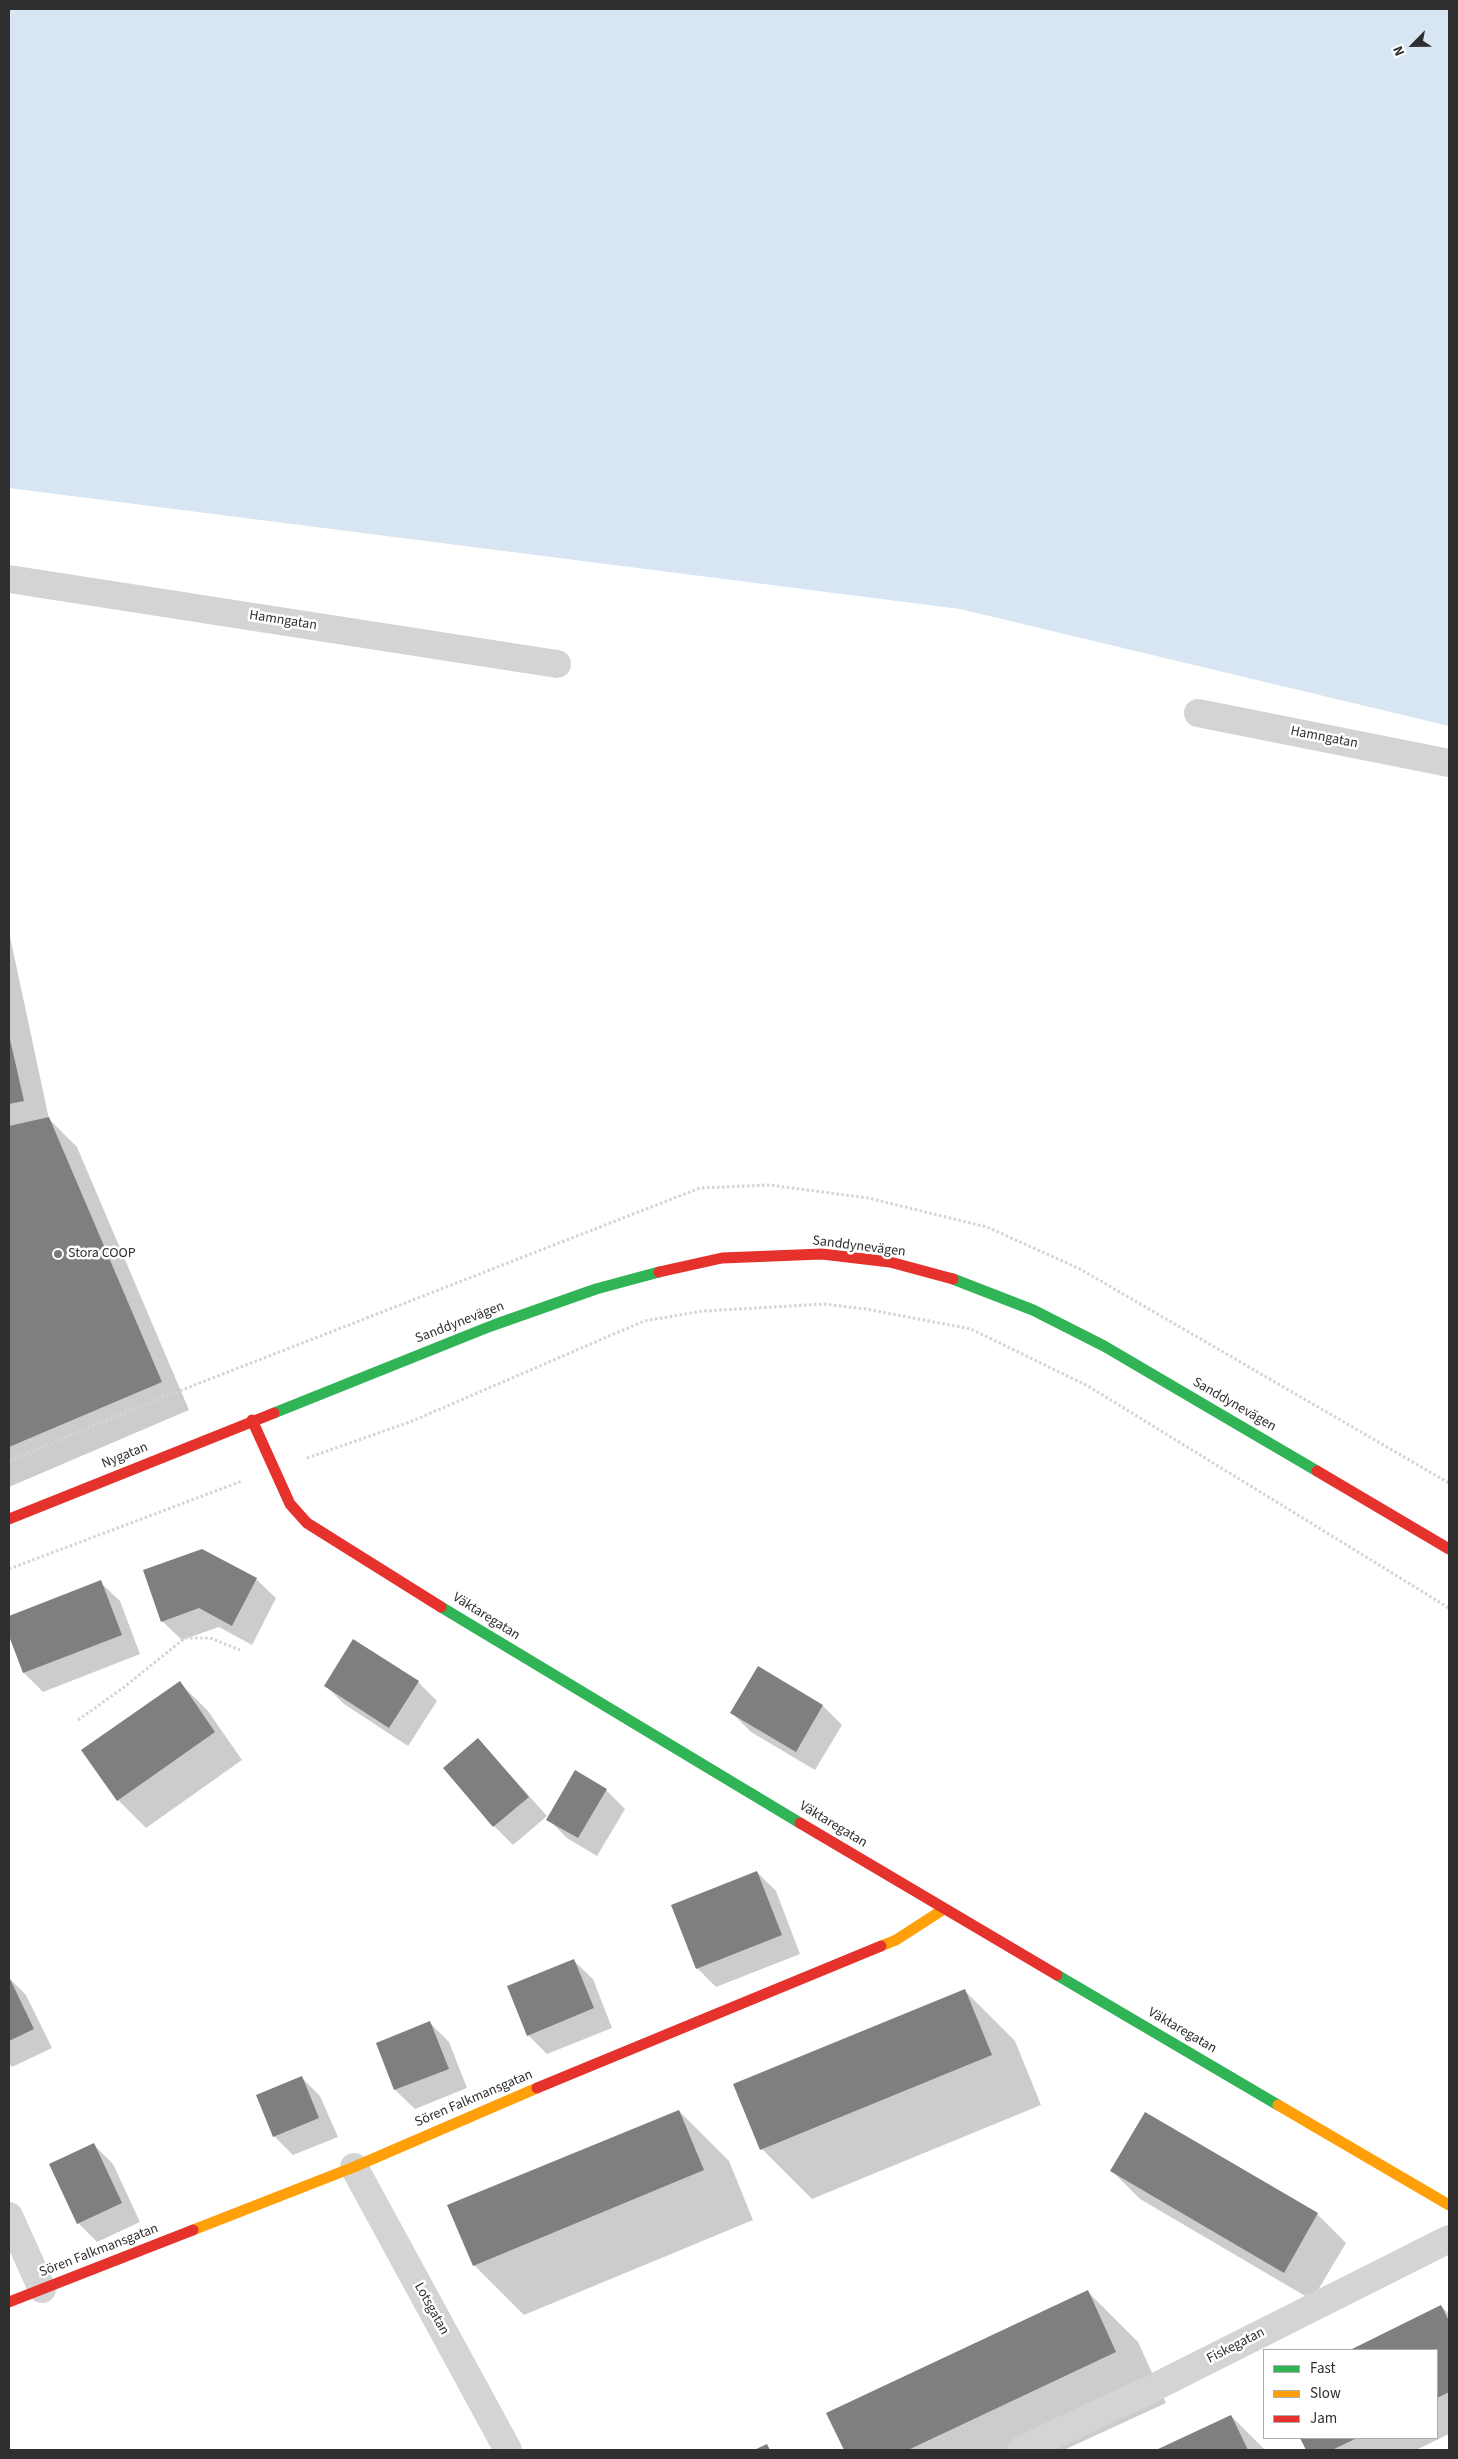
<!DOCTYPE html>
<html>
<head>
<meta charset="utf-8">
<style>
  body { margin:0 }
  #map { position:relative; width:1458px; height:2459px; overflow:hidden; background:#fff; font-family:"Source Sans 3",sans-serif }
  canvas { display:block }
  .frame { position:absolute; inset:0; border:10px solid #2f2f2f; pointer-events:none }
  .legend { position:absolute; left:1263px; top:2349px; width:175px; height:90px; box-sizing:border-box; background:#fff; border:1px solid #acacac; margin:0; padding:6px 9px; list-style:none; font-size:15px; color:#2f2f2f }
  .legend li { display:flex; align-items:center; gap:10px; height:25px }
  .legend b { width:25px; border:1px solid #acacac }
  .north { position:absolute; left:1388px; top:20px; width:50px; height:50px; -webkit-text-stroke:4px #fff; paint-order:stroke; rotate:247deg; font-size:14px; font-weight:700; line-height:20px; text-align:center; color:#2f2f2f }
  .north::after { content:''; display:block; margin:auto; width:18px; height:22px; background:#2f2f2f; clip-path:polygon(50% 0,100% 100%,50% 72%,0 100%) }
</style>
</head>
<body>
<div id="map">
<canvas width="1458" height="2459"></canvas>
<div class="frame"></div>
<ul class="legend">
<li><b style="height:6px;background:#30b455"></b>Fast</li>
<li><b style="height:6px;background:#ff9f0a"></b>Slow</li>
<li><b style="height:6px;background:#e5322d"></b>Jam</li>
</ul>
<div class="north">N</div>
</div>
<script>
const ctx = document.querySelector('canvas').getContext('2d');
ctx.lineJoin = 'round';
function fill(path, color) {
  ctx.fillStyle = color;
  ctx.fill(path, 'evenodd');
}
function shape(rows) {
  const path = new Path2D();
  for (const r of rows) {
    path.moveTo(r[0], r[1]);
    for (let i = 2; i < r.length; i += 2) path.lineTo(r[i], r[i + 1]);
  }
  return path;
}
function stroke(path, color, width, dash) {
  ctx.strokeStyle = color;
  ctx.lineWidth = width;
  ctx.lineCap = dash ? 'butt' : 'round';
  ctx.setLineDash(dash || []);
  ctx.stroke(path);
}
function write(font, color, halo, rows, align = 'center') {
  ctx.font = font + ' "Source Sans 3",sans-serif';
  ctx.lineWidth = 5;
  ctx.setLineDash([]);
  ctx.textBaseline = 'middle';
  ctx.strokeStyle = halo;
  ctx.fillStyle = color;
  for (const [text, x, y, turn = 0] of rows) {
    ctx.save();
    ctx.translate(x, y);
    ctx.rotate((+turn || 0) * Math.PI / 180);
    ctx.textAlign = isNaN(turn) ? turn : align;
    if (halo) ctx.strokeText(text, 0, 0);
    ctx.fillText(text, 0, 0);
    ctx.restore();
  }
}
const water = shape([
  [9,9,1449,9,1449,726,960,609,9,488]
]);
const shadow = shape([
  [9,932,49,1119,77,1147,189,1410,9,1487],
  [202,1551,256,1579,276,1598,252,1645,219,1627,182,1640,162,1621],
  [100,1582,120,1601,140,1654,43,1692,24,1673,9,1633,9,1617],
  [758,1668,823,1706,842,1725,815,1770,751,1732,732,1713],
  [418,1682,437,1701,408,1746,344,1704,325,1685],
  [180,1683,208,1711,242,1760,146,1828,118,1800],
  [478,1739,547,1816,513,1845,494,1826],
  [606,1790,625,1809,597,1856,567,1838,548,1819],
  [757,1872,776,1891,800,1954,716,1987,697,1968],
  [573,1960,593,1979,612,2028,547,2054,528,2035],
  [9,1978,26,1995,52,2048,12,2067,9,2064],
  [965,1991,1015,2041,1041,2105,812,2199,762,2149,735,2085],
  [430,2023,449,2042,467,2088,415,2109,395,2090,377,2043],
  [301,2077,320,2096,338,2137,293,2155,274,2136],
  [679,2111,729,2161,753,2220,524,2315,474,2265],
  [1145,2114,1317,2214,1346,2243,1312,2300,1140,2199,1112,2171],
  [94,2145,113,2164,140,2222,97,2242,78,2223],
  [1088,2292,1138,2342,1166,2403,1064,2450,845,2450,828,2414],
  [1441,2306,1449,2314,1449,2434,1416,2450,1307,2450,1301,2438,1437,2438,1437,2350,1352,2350],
  [1231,2416,1265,2450,1158,2450]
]);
const building = shape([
  [9,1035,24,1101,9,1104],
  [49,1117,162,1382,9,1447,9,1126],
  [202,1549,257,1578,232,1626,199,1608,161,1622,143,1570],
  [101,1580,122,1635,23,1673,9,1636,9,1616],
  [353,1639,419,1681,389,1728,324,1686],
  [758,1666,823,1705,796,1752,730,1713],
  [180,1681,215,1732,117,1801,81,1750],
  [478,1738,529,1797,493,1827,443,1768],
  [575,1770,607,1789,578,1838,546,1820],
  [757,1871,782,1935,696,1969,671,1905],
  [574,1959,594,2008,527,2036,507,1986],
  [9,1977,34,2029,9,2041],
  [965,1989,992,2055,760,2150,733,2084],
  [430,2021,449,2069,394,2090,376,2043],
  [302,2076,319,2118,273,2137,256,2095],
  [679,2110,704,2170,473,2266,447,2205],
  [1145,2112,1318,2213,1284,2273,1110,2171],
  [94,2143,122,2203,77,2224,49,2164],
  [1088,2290,1116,2352,908,2450,844,2450,826,2413],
  [1441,2305,1449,2321,1449,2392,1437,2398,1437,2350,1350,2350],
  [1231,2415,1248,2450,1156,2450],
  [1300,2438,1357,2438,1332,2450,1306,2450],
  [767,2444,770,2450,754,2450]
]);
const path = shape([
  [307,1458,410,1422,644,1321,703,1311,774,1307,824,1304,866,1309,971,1329,1088,1386,1449,1608],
  [9,1461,128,1411,700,1188,769,1185,868,1198,987,1227,1080,1269,1449,1483],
  [9,1569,242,1481],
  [78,1720,123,1688,185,1638,210,1638,240,1650]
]);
const street = shape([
  [9,579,557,664],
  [1198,713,1449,763],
  [354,2167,508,2450],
  [9,2216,42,2289],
  [1021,2450,1147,2391,1449,2239]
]);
const fast = shape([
  [953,1279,1033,1310,1104,1346,1317,1471],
  [274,1413,491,1326,596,1289,659,1272],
  [441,1607,800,1823],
  [1057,1975,1278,2105]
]);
const slow = shape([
  [881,1946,896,1940,944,1909],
  [1278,2105,1449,2205],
  [193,2230,354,2167,537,2088]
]);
const jam = shape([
  [659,1272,722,1258,822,1254,890,1262,953,1279],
  [252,1420,290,1504,307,1523,441,1607],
  [1317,1471,1449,1549],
  [9,1519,274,1413],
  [800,1823,1057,1975],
  [537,2088,881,1946],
  [9,2302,193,2230]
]);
const markers = [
  [58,1254,5,"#787878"]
];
const streetNames = [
  ["Hamngatan",283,621,9],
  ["Hamngatan",1324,738,11],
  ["Sanddynevägen",859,1247,7],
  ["Sanddynevägen",460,1323,-21],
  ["Sanddynevägen",1234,1405,30],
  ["Nygatan",125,1456,-22],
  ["Väktaregatan",486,1617,32],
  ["Väktaregatan",833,1825,31],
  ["Väktaregatan",1182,2031,30],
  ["Sören Falkmansgatan",474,2099,-23],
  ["Sören Falkmansgatan",99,2251,-21],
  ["Lotsgatan",431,2309,61],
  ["Fiskegatan",1236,2346,-27]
];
const poiNames = [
  ["Stora COOP",68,1254]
];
fill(water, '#d8e6f4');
fill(shadow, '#0003');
fill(building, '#7f7f7f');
stroke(path, '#d4d4d4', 3, [2.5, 2.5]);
stroke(street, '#d4d4d4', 28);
stroke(fast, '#30b455', 11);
stroke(slow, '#ff9f0a', 11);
stroke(jam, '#e5322d', 11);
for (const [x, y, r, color] of markers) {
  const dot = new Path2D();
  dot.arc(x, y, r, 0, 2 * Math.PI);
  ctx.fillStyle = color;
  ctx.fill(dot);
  stroke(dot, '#fff', 2);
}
write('14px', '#2f2f2f', '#fff', streetNames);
write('14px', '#2f2f2f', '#fff', poiNames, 'left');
</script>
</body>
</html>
